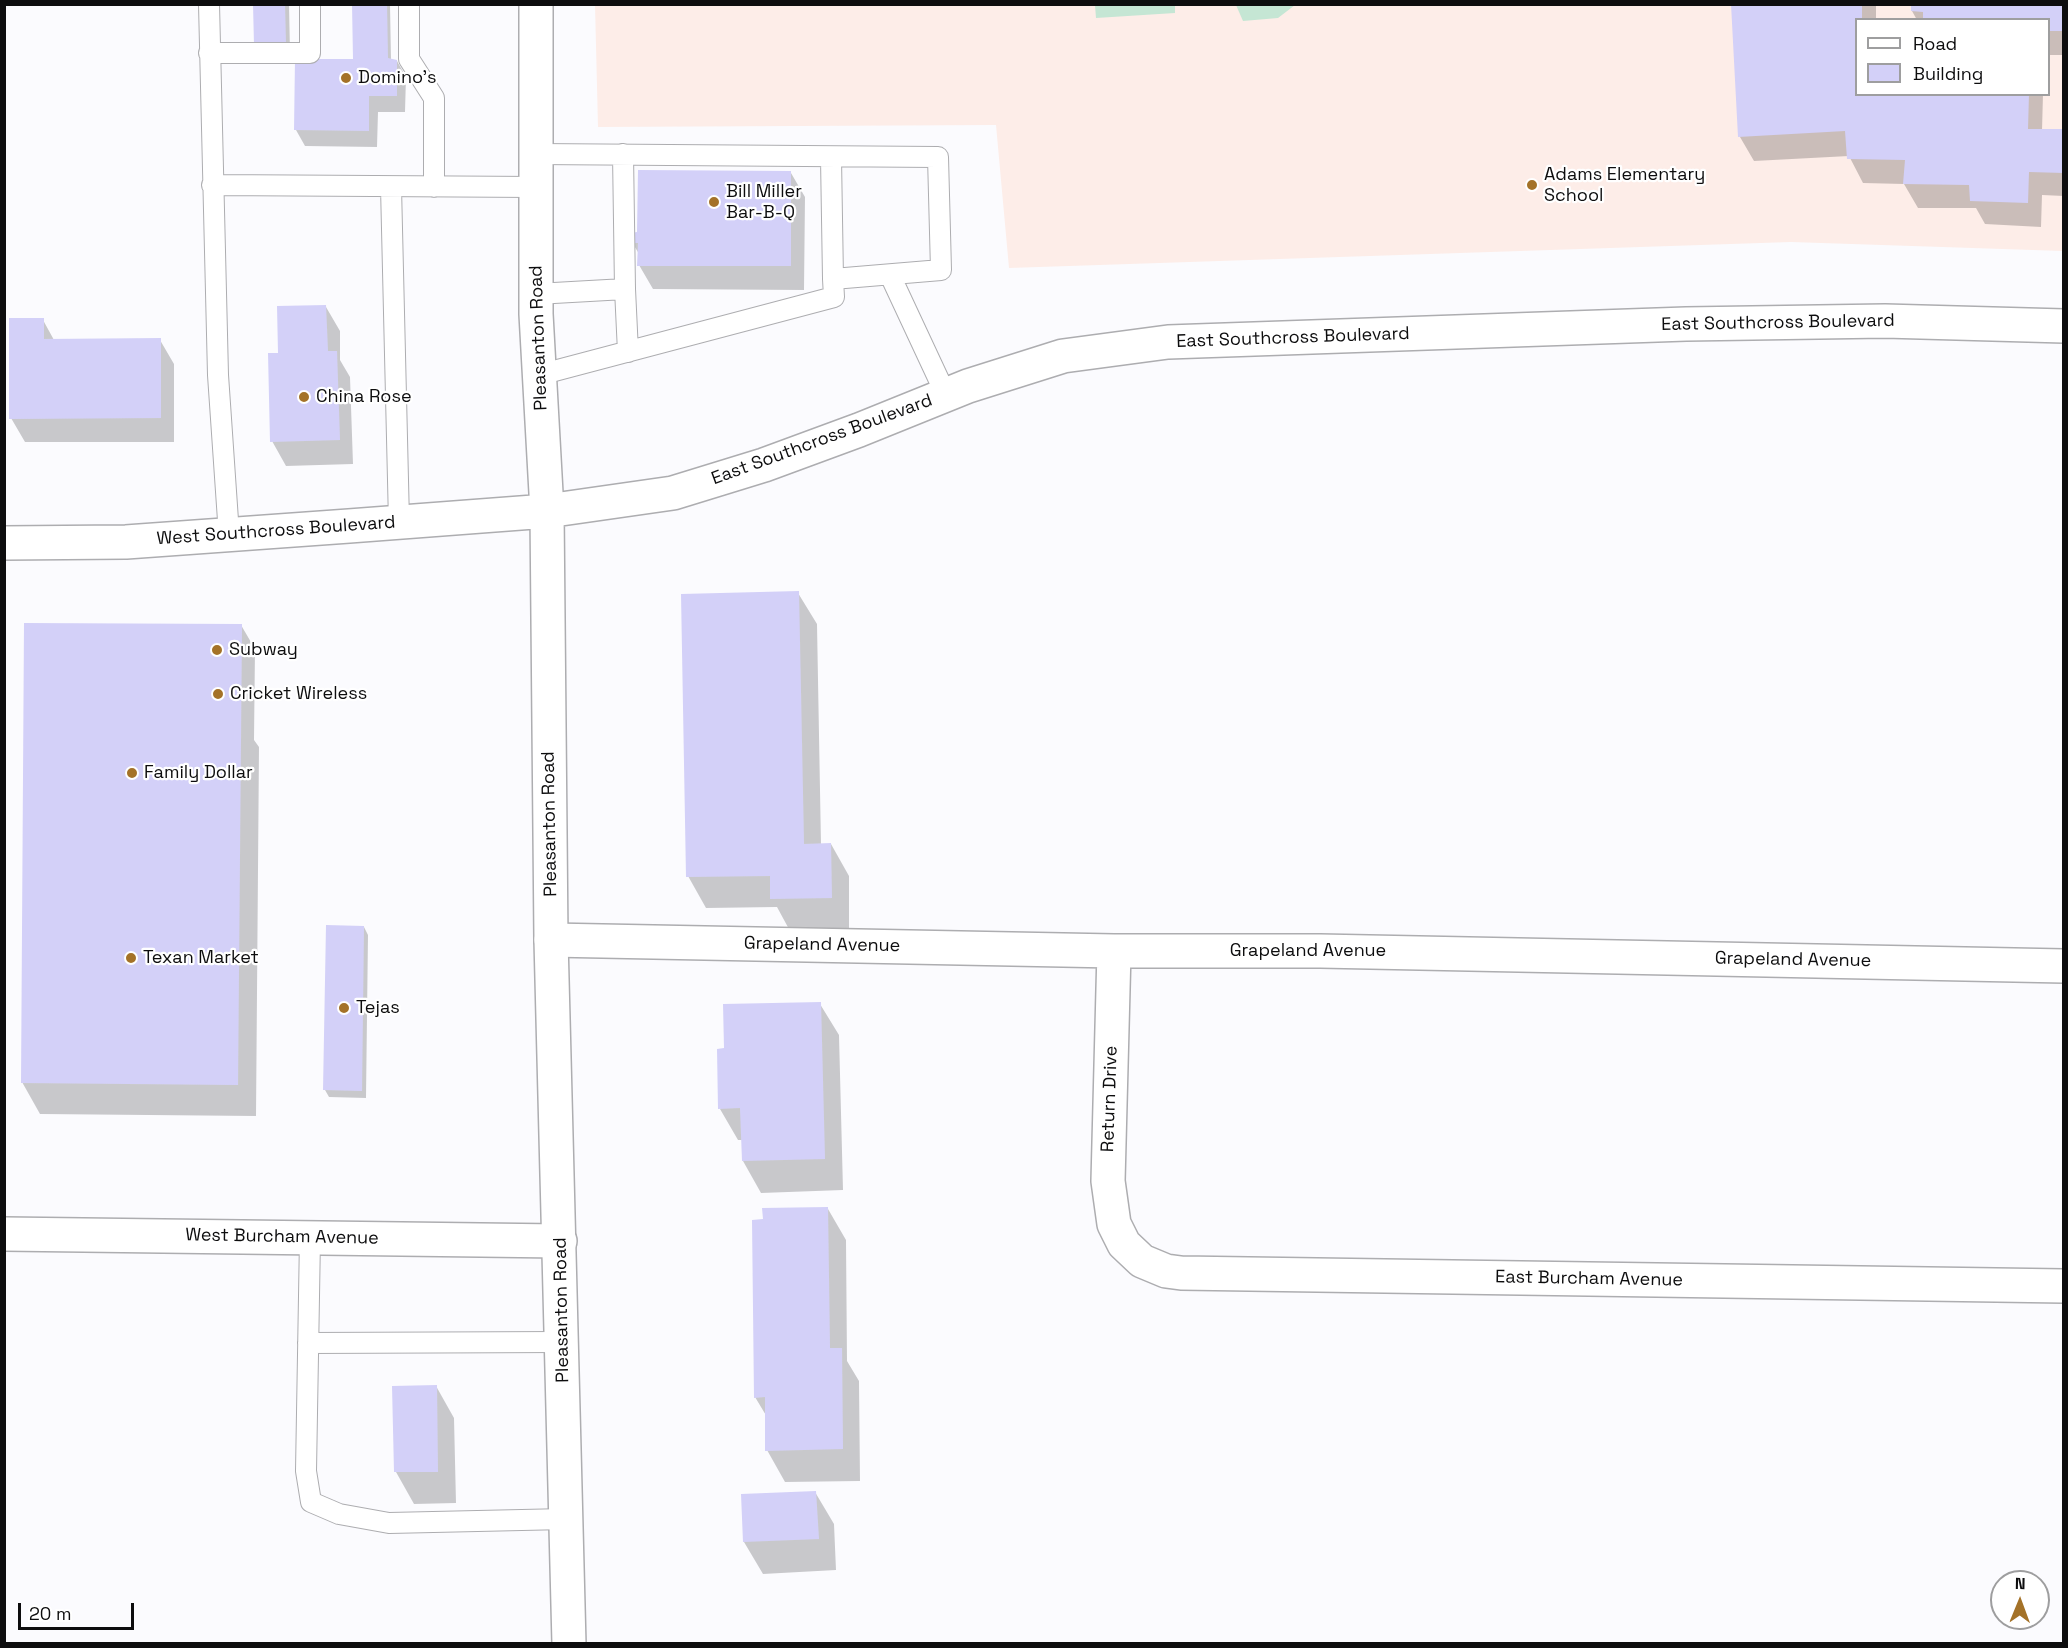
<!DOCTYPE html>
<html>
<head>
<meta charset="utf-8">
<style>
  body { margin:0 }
  #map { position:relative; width:2068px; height:1648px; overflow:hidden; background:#fbfbfe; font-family:"Space Grotesk",sans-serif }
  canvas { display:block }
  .frame { position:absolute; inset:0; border:6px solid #0d0d0e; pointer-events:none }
  .legend { position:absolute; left:1855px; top:18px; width:195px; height:78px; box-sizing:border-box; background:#fff; border:2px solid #9e9e9f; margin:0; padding:8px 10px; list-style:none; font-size:18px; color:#0d0d0e }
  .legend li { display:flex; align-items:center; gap:12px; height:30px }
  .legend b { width:30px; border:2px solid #9e9e9f }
  .north { position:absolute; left:1990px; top:1570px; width:60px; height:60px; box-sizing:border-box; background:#fff; border:2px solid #9e9e9f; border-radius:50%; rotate:1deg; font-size:16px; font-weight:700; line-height:24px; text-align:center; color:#0d0d0e }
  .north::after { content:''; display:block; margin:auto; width:21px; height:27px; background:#a47228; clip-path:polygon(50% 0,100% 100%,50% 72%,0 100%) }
  .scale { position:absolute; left:18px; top:1603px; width:116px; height:27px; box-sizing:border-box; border:3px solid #0d0d0e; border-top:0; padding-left:8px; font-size:18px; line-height:21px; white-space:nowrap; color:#0d0d0e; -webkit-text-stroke:4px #fff; paint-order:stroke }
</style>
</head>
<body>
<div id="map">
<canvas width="2068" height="1648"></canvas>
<div class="frame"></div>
<ul class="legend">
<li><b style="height:8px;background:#fff"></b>Road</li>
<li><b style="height:16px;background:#d3d0f8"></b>Building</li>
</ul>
<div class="north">N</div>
<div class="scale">20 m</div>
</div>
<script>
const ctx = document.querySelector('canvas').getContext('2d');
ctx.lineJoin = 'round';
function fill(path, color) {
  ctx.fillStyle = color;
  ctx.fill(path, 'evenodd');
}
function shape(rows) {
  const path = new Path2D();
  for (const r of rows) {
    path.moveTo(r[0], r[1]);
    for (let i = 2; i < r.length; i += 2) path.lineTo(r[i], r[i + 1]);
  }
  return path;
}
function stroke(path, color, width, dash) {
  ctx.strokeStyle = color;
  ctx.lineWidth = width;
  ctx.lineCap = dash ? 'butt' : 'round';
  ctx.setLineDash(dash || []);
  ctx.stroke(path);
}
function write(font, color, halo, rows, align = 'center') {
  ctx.font = font + ' "Space Grotesk",sans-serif';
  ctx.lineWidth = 4.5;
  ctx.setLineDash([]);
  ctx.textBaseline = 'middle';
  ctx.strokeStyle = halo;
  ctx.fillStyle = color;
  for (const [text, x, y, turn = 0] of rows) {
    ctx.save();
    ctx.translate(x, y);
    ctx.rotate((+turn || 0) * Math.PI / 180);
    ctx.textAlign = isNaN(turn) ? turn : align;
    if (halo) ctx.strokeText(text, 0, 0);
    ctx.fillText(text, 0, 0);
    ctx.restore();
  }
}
const education = shape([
  [595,5,2063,5,2063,251,1791,242,1009,268,996,125,598,127],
  [1856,20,2048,20,2048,94,1856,94]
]);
const green = shape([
  [1095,5,1175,5,1175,13,1096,18],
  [1236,5,1295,5,1278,18,1243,21]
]);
const shadow = shape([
  [254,4,289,4,290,52],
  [354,4,390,4,391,61,397,61,406,77,405,112,378,112,377,147,305,146,296,130,356,61],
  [1733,4,1876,4,1876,20,1856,20,1856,94,2043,94,2042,131,2064,131,2064,196,2042,195,2041,227,1985,224,1976,208,1918,208,1904,184,1863,183,1849,156,1754,161,1740,137],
  [1913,4,2064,4,2064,55,2048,55,2048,20,1917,20,1912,11],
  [791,173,805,197,804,290,653,289,639,265,639,254,632,242],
  [326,307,340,331,340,360,350,377,353,464,286,466,272,441,279,354],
  [43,320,54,340,160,340,174,364,174,442,25,442,11,418],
  [798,593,817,624,821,845,831,844,849,876,849,929,790,931,777,907,706,908,688,876],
  [241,625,255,649,254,740,259,747,256,1116,40,1114,22,1082],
  [364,927,368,935,366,1098,329,1097,325,1090],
  [820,1004,839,1035,843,1190,761,1193,743,1161,743,1140,738,1140,720,1109],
  [828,1209,846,1240,847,1361,859,1381,860,1481,785,1482,767,1450,767,1417,755,1397,764,1221],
  [436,1386,454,1418,456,1503,414,1504,396,1472],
  [815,1492,834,1524,836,1570,763,1574,744,1542,742,1496]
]);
const building = shape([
  [253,4,285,4,286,44,254,45],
  [352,4,387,4,388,58,397,60,397,96,369,96,369,131,294,130,295,59,353,59],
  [1731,4,1862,4,1862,20,1856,20,1856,94,2029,94,2028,129,2064,129,2064,173,2029,172,2028,203,1970,201,1969,185,1903,184,1905,160,1847,159,1845,131,1738,137],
  [1911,5,2064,5,2064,31,2048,31,2048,20,1923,20,1923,12,1911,11],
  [638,170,791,171,791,266,637,266,638,243,630,243,631,233,637,232],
  [326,305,328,351,337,351,340,440,270,442,268,353,278,353,277,306],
  [9,318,44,318,44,339,161,338,161,418,9,419],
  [799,591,804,844,831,843,832,898,770,899,770,876,686,877,681,594],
  [24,623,242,624,238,1085,21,1083],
  [326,925,364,926,362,1091,323,1090],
  [821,1002,825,1159,742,1161,740,1108,718,1109,717,1049,724,1048,723,1004],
  [828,1207,830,1348,842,1348,843,1449,765,1451,765,1397,754,1398,752,1220,763,1219,762,1208],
  [437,1385,438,1472,394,1472,392,1386],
  [816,1491,819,1539,743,1542,741,1494]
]);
const service = shape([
  [209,4,218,375,229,535],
  [409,4,409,59,434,98,434,187],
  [209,53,310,53,310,4],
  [536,154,938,157,941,270,833,279,831,158],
  [623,154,625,289],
  [212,185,536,187],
  [391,187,399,522],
  [890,275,946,395],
  [536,294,625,289,628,352],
  [539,375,834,297,833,279],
  [310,1238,306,1471,311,1502,339,1514,389,1523,566,1519],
  [308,1343,562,1342]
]);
const minor = shape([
  [551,940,1114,951,1320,951,2064,966],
  [1114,951,1108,1181,1114,1224,1124,1244,1142,1261,1166,1271,1181,1273,2064,1286],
  [4,1234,560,1241]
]);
const secondary = shape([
  [536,4,536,314,547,511,551,940,569,1644],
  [4,543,126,542,349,526,547,511,673,493,764,465,859,430,968,386,1063,356,1168,342,1686,324,1885,321,2064,326]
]);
const markers = [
  [346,78,6,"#a47228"],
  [1532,185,6,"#a47228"],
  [714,202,6,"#a47228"],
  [304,397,6,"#a47228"],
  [217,650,6,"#a47228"],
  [218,694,6,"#a47228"],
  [132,773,6,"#a47228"],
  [131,958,6,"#a47228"],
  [344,1008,6,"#a47228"]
];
const poiNames = [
  ["Domino's",358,78],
  ["Adams Elementary",1544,175],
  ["School",1544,196],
  ["Bill Miller",726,192],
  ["Bar-B-Q",726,213],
  ["China Rose",316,397],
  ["Subway",229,650],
  ["Cricket Wireless",230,694],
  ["Family Dollar",144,773],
  ["Texan Market",143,958],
  ["Tejas",356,1008]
];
const streetNames = [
  ["East Southcross Boulevard",1778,323,-1],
  ["Pleasanton Road",539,338,-92],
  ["East Southcross Boulevard",1293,338,-2],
  ["East Southcross Boulevard",822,440,-20],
  ["West Southcross Boulevard",276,531,-4],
  ["Pleasanton Road",550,824,-91],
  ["Grapeland Avenue",822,945,1],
  ["Grapeland Avenue",1308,951],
  ["Grapeland Avenue",1793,960,1],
  ["Return Drive",1110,1099,-88],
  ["West Burcham Avenue",282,1237,1],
  ["East Burcham Avenue",1589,1279,1],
  ["Pleasanton Road",562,1310,-91]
];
fill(education, '#fdede8');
fill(green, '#c5e6d4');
fill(shadow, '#0003');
fill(building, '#d3d0f8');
stroke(service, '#adadb0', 22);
stroke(minor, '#adadb0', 36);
stroke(secondary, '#adadb0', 36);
stroke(service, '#fff', 20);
stroke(minor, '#fff', 33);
stroke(secondary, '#fff', 33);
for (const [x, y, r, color] of markers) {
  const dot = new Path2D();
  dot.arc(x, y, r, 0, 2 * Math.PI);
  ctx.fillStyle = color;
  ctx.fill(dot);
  stroke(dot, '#fff', 2);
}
write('18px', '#0d0d0e', '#fff', poiNames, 'left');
write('18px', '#0d0d0e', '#fff', streetNames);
</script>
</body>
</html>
